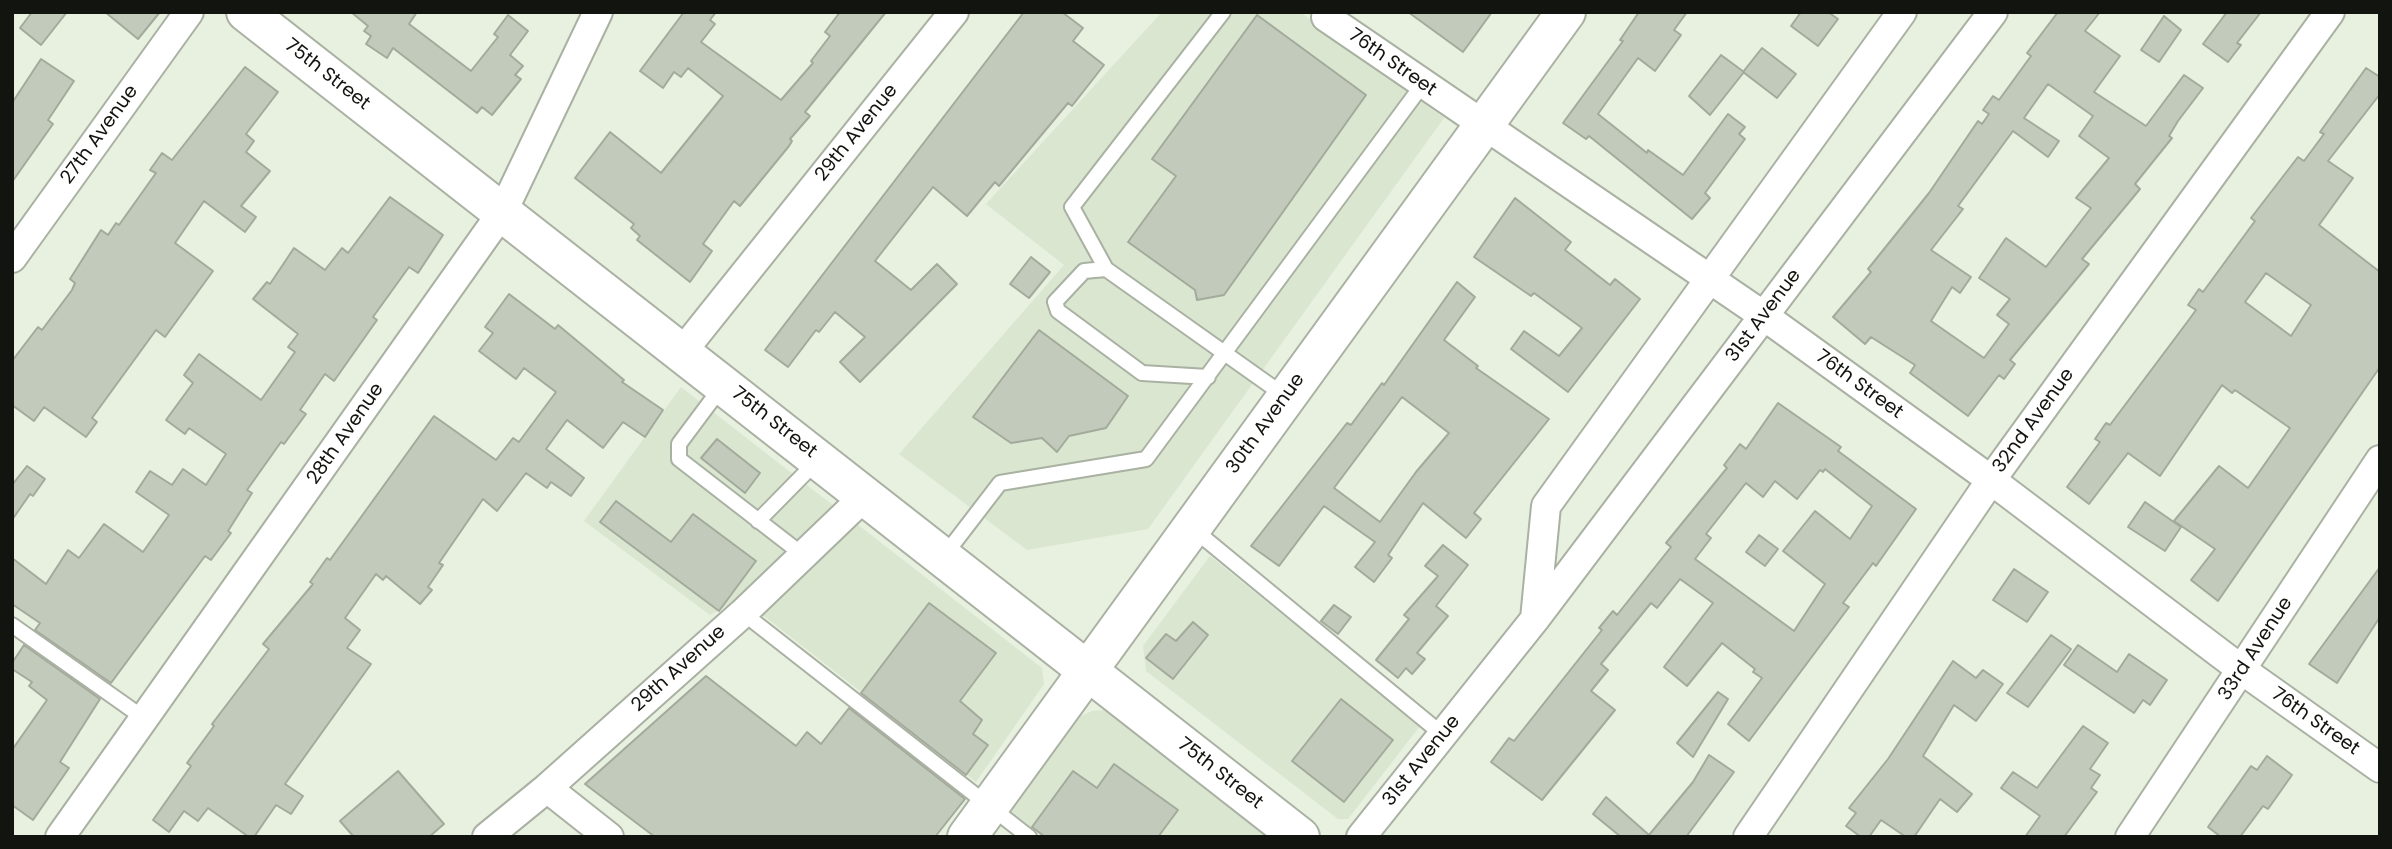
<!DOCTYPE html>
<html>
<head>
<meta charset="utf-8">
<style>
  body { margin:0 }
  #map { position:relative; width:2392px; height:849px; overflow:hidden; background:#e8f0e0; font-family:Poppins,sans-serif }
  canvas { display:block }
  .frame { position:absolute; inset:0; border:14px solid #12140f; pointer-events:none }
</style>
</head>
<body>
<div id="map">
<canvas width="2392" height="849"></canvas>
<div class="frame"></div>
</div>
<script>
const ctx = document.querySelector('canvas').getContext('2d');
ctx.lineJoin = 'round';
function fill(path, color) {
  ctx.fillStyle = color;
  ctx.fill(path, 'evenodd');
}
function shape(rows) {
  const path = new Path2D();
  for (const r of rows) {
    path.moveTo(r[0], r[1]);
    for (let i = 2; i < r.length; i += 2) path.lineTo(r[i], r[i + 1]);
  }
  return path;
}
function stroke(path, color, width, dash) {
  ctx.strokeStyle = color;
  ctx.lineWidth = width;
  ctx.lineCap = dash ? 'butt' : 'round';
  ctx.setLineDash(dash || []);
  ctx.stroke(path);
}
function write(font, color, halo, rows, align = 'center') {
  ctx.font = font + ' Poppins,sans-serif';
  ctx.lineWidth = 5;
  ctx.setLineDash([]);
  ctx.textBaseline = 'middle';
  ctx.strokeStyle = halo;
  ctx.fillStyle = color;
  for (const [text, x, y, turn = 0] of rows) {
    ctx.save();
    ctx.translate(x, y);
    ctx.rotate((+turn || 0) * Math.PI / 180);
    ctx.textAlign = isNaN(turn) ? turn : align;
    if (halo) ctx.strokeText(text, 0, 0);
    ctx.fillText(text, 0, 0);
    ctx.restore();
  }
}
const built = shape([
  [1162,12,1300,12,1444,118,1148,529,1027,550,899,454,1064,265,986,204],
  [681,387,1042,668,1044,684,976,782,741,598,710,615,584,521],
  [1210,556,1420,726,1348,819,1338,819,1146,671,1143,646],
  [1107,710,1116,713,1272,837,1044,837,1009,810,1079,717,1092,711]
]);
const building = shape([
  [32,12,67,12,41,45,20,28,32,12],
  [105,12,160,12,138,39,105,12],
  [351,12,417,12,409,24,471,71,498,37,494,34,508,15,528,31,510,55,523,66,515,75,521,79,492,115,482,107,477,113,393,48,387,58,366,44,371,36,364,31,368,26,351,12],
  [684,12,716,12,710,20,715,24,701,42,781,100,813,63,811,61,830,36,825,32,840,12,886,12,805,112,810,116,790,139,792,141,789,146,740,206,734,201,703,244,712,251,690,282,637,240,640,236,631,228,634,224,575,178,610,132,661,173,723,96,688,68,681,77,674,72,663,88,640,71,684,12],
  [1024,12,1062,12,1083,28,1073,41,1104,65,1072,106,1068,103,999,186,995,182,967,216,933,187,875,261,911,290,937,264,957,284,860,382,840,362,865,337,835,312,819,332,816,330,788,367,765,350,1024,12],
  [1408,12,1492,12,1463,52,1408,12],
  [1639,12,1687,12,1674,30,1681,35,1655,71,1638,58,1598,114,1647,153,1648,150,1683,175,1728,114,1745,127,1739,134,1745,139,1705,193,1710,198,1692,219,1589,136,1586,139,1563,123,1623,41,1620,40,1639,12],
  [1801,12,1828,12,1838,19,1818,46,1791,26,1801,12],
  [2058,12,2100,12,2085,31,2120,56,2094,92,2146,126,2184,75,2203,88,2178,121,2169,136,2172,138,2135,184,2140,189,2082,259,2089,264,2010,360,2015,364,2004,379,1999,375,1968,416,1910,373,1915,365,1871,337,1865,344,1833,317,1871,272,1868,269,1929,193,1978,121,1982,124,1989,114,1983,110,1993,96,1999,100,2031,56,2027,53,2058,12],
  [2048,84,2093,116,2079,136,2109,158,2076,198,2091,208,2046,267,2006,238,1979,278,2010,299,1997,315,2009,324,1984,358,1931,321,1952,287,1960,293,1971,277,1931,250,1963,209,1958,206,2013,131,2048,157,2059,141,2024,118,2048,84],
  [2227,12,2261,12,2237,43,2241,45,2228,62,2203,44,2227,12],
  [1257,15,1366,95,1224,295,1197,300,1195,290,1128,242,1176,176,1152,159,1257,15],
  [2164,16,2181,30,2159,62,2141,50,2164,16],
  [1762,48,1796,74,1777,98,1743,72,1762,48],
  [1721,55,1744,72,1710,115,1689,96,1721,55],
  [41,59,74,81,48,120,53,124,12,182,12,103,41,59],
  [245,67,278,92,246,134,254,141,246,152,270,171,241,206,256,217,245,232,204,201,175,243,213,271,165,337,156,330,92,418,97,422,86,437,44,407,34,421,12,405,12,361,38,327,42,330,72,290,75,283,70,279,101,230,108,235,116,223,119,225,156,173,150,170,162,153,172,160,245,67],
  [2366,68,2380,77,2380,94,2328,161,2353,178,2319,225,2380,272,2380,367,2218,601,2191,580,2215,549,2174,521,2219,466,2248,488,2290,428,2235,390,2232,393,2222,385,2160,476,2128,453,2089,504,2067,487,2100,442,2095,439,2106,423,2110,425,2188,321,2196,310,2188,305,2199,289,2203,292,2255,221,2251,218,2298,157,2304,161,2324,134,2320,132,2366,68],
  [2266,273,2311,305,2291,336,2245,302,2266,273],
  [390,197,443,235,418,273,409,267,373,317,377,320,334,381,325,374,300,410,306,414,284,444,281,442,247,490,252,493,228,531,231,533,211,560,205,556,111,683,35,630,40,623,12,604,12,558,46,584,68,550,79,558,104,524,143,552,169,515,136,492,150,471,172,485,183,469,206,485,226,454,189,428,185,434,166,420,193,383,184,375,199,354,261,400,295,352,288,347,298,334,253,299,267,282,270,284,294,248,325,270,342,248,348,253,390,197],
  [1515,198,1571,242,1565,250,1610,285,1615,279,1640,299,1568,392,1511,349,1524,331,1559,356,1582,328,1534,293,1531,296,1474,257,1515,198],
  [1031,257,1050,272,1029,298,1010,284,1031,257],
  [1457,282,1475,297,1444,340,1478,366,1476,368,1549,419,1474,513,1481,519,1466,538,1423,503,1388,555,1392,558,1374,582,1355,567,1375,542,1324,506,1279,566,1251,546,1347,423,1351,425,1382,383,1384,385,1457,282],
  [1402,397,1449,433,1416,472,1380,522,1334,488,1402,397],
  [509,294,555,329,558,325,624,380,622,382,663,410,645,437,623,422,603,448,567,420,546,449,584,478,571,496,551,482,547,488,526,473,497,511,483,499,439,563,443,565,428,587,432,590,420,604,386,576,383,580,376,574,345,618,360,630,347,648,371,664,285,784,303,796,291,814,276,805,254,837,249,837,208,808,198,821,184,811,169,832,153,820,191,766,187,763,214,726,212,724,269,649,263,644,313,584,310,582,327,558,330,560,434,416,496,460,513,438,519,442,556,392,524,368,516,379,479,351,493,333,485,327,509,294],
  [1039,330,1128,396,1106,428,1069,436,1057,452,1042,438,1011,443,973,417,1039,330],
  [1778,403,1841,447,1838,451,1916,509,1876,566,1873,563,1843,603,1849,607,1749,741,1728,724,1762,678,1753,672,1755,669,1722,643,1687,686,1664,667,1713,603,1680,579,1657,608,1651,603,1601,664,1608,670,1591,691,1615,710,1542,800,1491,762,1509,738,1514,741,1602,630,1599,628,1613,611,1617,615,1671,547,1666,543,1727,468,1724,465,1740,444,1746,449,1778,403],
  [1825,469,1872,506,1850,539,1815,511,1783,551,1825,584,1794,631,1695,559,1711,538,1706,534,1746,483,1763,497,1775,481,1797,499,1820,470,1823,472,1825,469],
  [717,439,760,473,745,493,701,458,717,439],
  [27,466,45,479,33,496,30,494,12,520,12,485,27,466],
  [616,501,671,542,693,514,756,561,719,611,600,522,616,501],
  [2145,502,2181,527,2165,551,2128,527,2145,502],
  [1759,535,1778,549,1765,566,1746,552,1759,535],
  [1443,545,1468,565,1436,606,1448,616,1417,653,1425,659,1412,674,1406,668,1398,678,1376,660,1409,619,1404,615,1438,576,1425,566,1443,545],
  [2380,567,2380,617,2337,683,2309,664,2380,567],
  [2014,569,2048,592,2027,622,1993,600,2014,569],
  [929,603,996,653,960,701,982,720,973,734,988,745,966,775,861,693,929,603],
  [1334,605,1351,617,1338,634,1321,621,1334,605],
  [1193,622,1208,635,1173,679,1146,658,1166,634,1176,641,1193,622],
  [2051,635,2071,649,2028,707,2007,693,2051,635],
  [24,645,100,699,60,762,69,768,33,820,12,805,12,750,47,700,29,686,32,682,12,669,12,663,24,645],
  [2078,645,2117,672,2129,654,2167,680,2150,705,2143,700,2134,713,2064,665,2078,645],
  [1953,661,1976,678,1983,670,2003,684,1976,721,1954,705,1923,756,1972,794,1957,812,1940,799,1914,837,1906,837,1881,820,1869,837,1861,837,1846,826,1856,813,1849,808,1888,759,1953,661],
  [706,676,796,746,807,732,821,744,849,708,965,799,935,837,655,837,585,784,706,676],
  [1718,692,1728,699,1693,757,1677,743,1718,692],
  [1341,699,1393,740,1344,802,1292,761,1341,699],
  [2083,726,2108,743,2090,769,2100,775,2091,788,2097,792,2064,837,2025,837,2040,816,2001,788,2013,772,2037,788,2083,726],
  [1709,755,1734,772,1686,837,1621,837,1593,814,1606,797,1649,835,1693,782,1709,755],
  [2267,756,2292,775,2268,809,2263,806,2240,837,2221,837,2208,827,2251,766,2257,770,2267,756],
  [1114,764,1178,810,1158,837,1045,837,1032,827,1073,771,1097,788,1114,764],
  [398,771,444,824,429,837,354,837,340,821,398,771]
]);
const lane = shape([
  [1106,269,1072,207,1223,12],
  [1208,377,1142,373,1058,311,1055,302,1084,271,1106,269,1285,396],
  [723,385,679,444,679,459,803,555],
  [758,521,816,462],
  [1192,528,1443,735],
  [944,556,1000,483,1146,459,1423,84],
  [743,613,1029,837],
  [12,625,145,719]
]);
const street = shape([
  [1326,17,1764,316,1991,480,2242,670,2380,768],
  [12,258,189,12],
  [682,352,954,12],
  [1535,619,1546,506,1902,12],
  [547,788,609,837],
  [60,837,503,211,598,12],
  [487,837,547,788,743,613,866,495],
  [1361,837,1535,619,1993,12],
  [1748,837,1991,480,2330,12],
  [2130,837,2380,460]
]);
const secondary = shape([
  [246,12,1300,837],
  [967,837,1566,12]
]);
const streetNames = [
  ["76th Street",1392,63,35],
  ["75th Street",327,75,38],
  ["29th Avenue",857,133,-51],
  ["27th Avenue",100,135,-54],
  ["31st Avenue",1764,316,-53],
  ["76th Street",1859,385,36],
  ["32nd Avenue",2034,421,-54],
  ["75th Street",774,423,38],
  ["30th Avenue",1266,424,-54],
  ["28th Avenue",346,434,-55],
  ["33rd Avenue",2256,649,-57],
  ["29th Avenue",679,669,-42],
  ["76th Street",2315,722,35],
  ["31st Avenue",1422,761,-51],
  ["75th Street",1220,774,38]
];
fill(built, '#dae6d0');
fill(building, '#c2cabb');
stroke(building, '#a3aa9c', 2);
stroke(lane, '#a9b1a2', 18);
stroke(street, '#a9b1a2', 32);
stroke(secondary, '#a9b1a2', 42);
stroke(lane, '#fff', 14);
stroke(street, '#fff', 28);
stroke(secondary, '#fff', 38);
write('19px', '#12140f', '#fff', streetNames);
</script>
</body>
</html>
